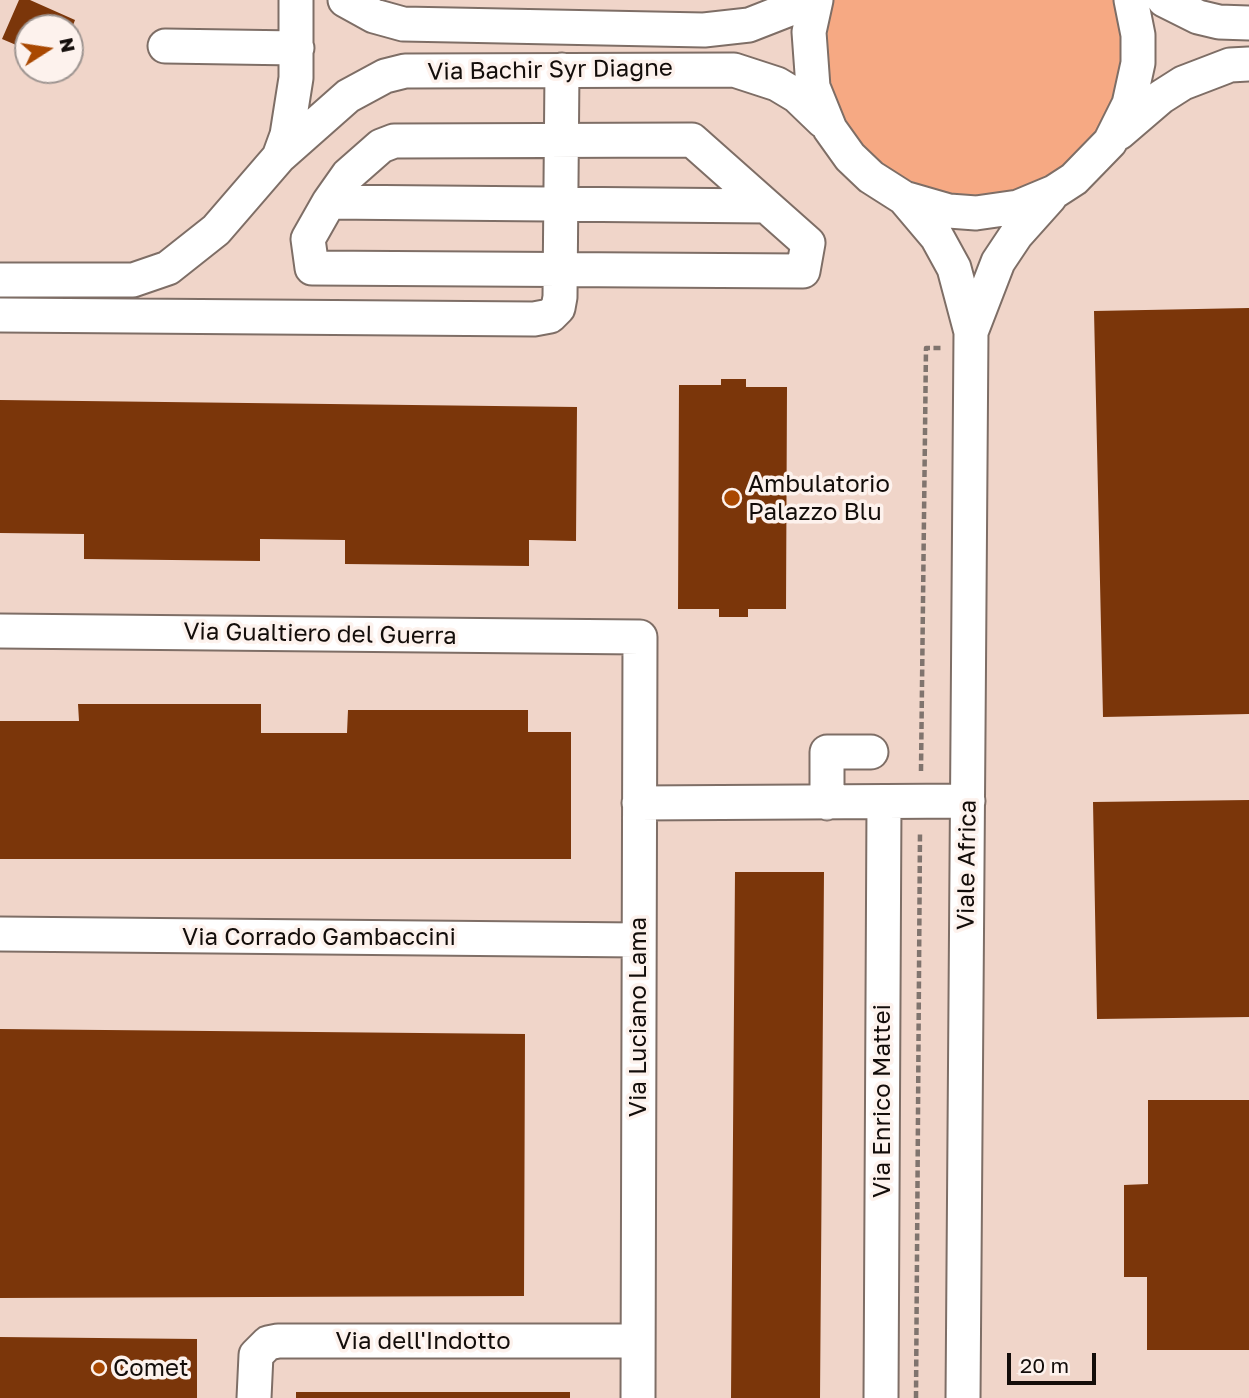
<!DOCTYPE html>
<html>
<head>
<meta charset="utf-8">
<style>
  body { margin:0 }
  #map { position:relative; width:1249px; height:1398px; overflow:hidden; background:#f6e3da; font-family:"Golos Text",sans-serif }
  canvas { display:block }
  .north { position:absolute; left:14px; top:14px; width:70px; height:70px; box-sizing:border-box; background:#fdf2ed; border:2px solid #9f9692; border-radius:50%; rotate:78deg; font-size:19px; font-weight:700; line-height:28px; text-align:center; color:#130d0a }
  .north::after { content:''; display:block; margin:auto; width:24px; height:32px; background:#a94801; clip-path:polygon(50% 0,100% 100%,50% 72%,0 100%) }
  .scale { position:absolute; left:1007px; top:1353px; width:89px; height:32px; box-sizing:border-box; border:4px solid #130d0a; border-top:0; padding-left:9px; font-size:21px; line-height:24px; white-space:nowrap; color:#130d0a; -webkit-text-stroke:5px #fdf2ed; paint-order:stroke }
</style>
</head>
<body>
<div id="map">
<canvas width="1249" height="1398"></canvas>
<div class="north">N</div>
<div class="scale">20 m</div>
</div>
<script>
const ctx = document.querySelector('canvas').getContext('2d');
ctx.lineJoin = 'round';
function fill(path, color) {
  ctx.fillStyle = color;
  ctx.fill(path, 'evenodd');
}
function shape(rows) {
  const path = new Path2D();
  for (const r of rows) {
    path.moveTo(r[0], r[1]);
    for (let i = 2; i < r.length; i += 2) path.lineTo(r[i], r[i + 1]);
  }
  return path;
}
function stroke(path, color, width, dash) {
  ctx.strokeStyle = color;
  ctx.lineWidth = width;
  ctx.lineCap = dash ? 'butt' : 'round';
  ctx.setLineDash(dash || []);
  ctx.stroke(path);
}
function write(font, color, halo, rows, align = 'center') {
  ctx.font = font + ' "Golos Text",sans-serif';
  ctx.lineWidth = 7;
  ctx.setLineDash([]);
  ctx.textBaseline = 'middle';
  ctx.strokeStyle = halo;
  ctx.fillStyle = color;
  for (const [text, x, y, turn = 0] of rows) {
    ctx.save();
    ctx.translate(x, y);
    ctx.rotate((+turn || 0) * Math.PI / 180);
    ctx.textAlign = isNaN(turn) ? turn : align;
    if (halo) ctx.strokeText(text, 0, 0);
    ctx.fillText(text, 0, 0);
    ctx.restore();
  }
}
const built = shape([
  [0,0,1249,0,1249,1398,0,1398],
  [28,28,70,28,70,70,28,70]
]);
const green = shape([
  [834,0,1113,0,1118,10,1122,54,1114,98,1093,137,1061,168,1022,188,978,196,934,191,894,173,860,143,837,106,826,62,828,18]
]);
const building = shape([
  [19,0,30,0,75,20,72,28,28,28,28,50,2,39],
  [1249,308,1249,714,1103,717,1094,311],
  [721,379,746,379,746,387,787,387,786,609,748,609,748,617,719,617,719,609,678,609,679,385,721,385],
  [0,400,577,407,576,541,529,540,529,566,345,564,345,540,260,539,260,561,84,559,84,534,0,533],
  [78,704,261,704,261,733,347,733,348,710,528,710,528,732,571,732,571,859,0,859,0,721,79,721],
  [1249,800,1249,1017,1097,1019,1093,802],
  [735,872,824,872,820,1398,731,1398],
  [0,1029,525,1034,524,1296,0,1298],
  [1148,1100,1249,1100,1249,1350,1147,1350,1147,1277,1124,1277,1124,1185,1148,1184],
  [0,1337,197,1339,197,1398,0,1398],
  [296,1392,570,1392,570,1398,296,1398]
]);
const path = shape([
  [921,771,926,348,942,348],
  [916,1398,920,832]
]);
const minor = shape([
  [345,0,374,16,403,24,704,30,749,25,790,9,802,0],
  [816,0,809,32,813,87,830,129,850,157,871,177,904,198,949,211,976,213,1018,207,1054,192,1074,179,1110,142,1129,104,1138,63,1138,35,1131,0],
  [1164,0,1198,17,1219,22,1249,23],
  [165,46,297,48],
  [1119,133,1161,97,1183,83,1230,65,1249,64],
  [279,157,348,96,385,76,405,71,734,70,777,84,797,96,823,121],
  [904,198,937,237,954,268,971,332,963,1398],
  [329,202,308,239,312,268,803,271,808,243,692,140,394,141,381,146,348,175,329,202,766,206],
  [0,280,133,280,168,268,216,230,279,157,287,135,296,78,296,0],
  [0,315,534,319,550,316,558,308,560,297,562,70],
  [971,332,998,262,1016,235,1050,197],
  [0,631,640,637,638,1398],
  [639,803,968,801],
  [827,803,827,752,871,752],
  [0,934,638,940],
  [254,1398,256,1355,268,1343,278,1341,638,1341],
  [881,1398,884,803]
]);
const markers = [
  [732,498,9,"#a94801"],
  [99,1368,7,"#a94801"]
];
const streetNames = [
  ["Via Bachir Syr Diagne",550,70,-1],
  ["Via Gualtiero del Guerra",320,634,1],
  ["Viale Africa",967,865,-89],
  ["Via Corrado Gambaccini",319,937],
  ["Via Luciano Lama",638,1017,-90],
  ["Via Enrico Mattei",882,1101,-90],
  ["Via dell'Indotto",423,1341]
];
const poiNames = [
  ["Ambulatorio",748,484],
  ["Palazzo Blu",748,512],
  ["Comet",113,1368]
];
fill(built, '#f0d5c9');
fill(green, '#f6a983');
fill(building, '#7b360a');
stroke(minor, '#7e6e66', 37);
stroke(path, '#80746e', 4.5, [7, 3.5]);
stroke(minor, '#fff', 33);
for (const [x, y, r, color] of markers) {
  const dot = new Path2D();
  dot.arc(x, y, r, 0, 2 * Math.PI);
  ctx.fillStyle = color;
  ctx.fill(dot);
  stroke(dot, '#fdf2ed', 2.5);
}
write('24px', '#130d0a', '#fdf2ed', streetNames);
write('24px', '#130d0a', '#fdf2ed', poiNames, 'left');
</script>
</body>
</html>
